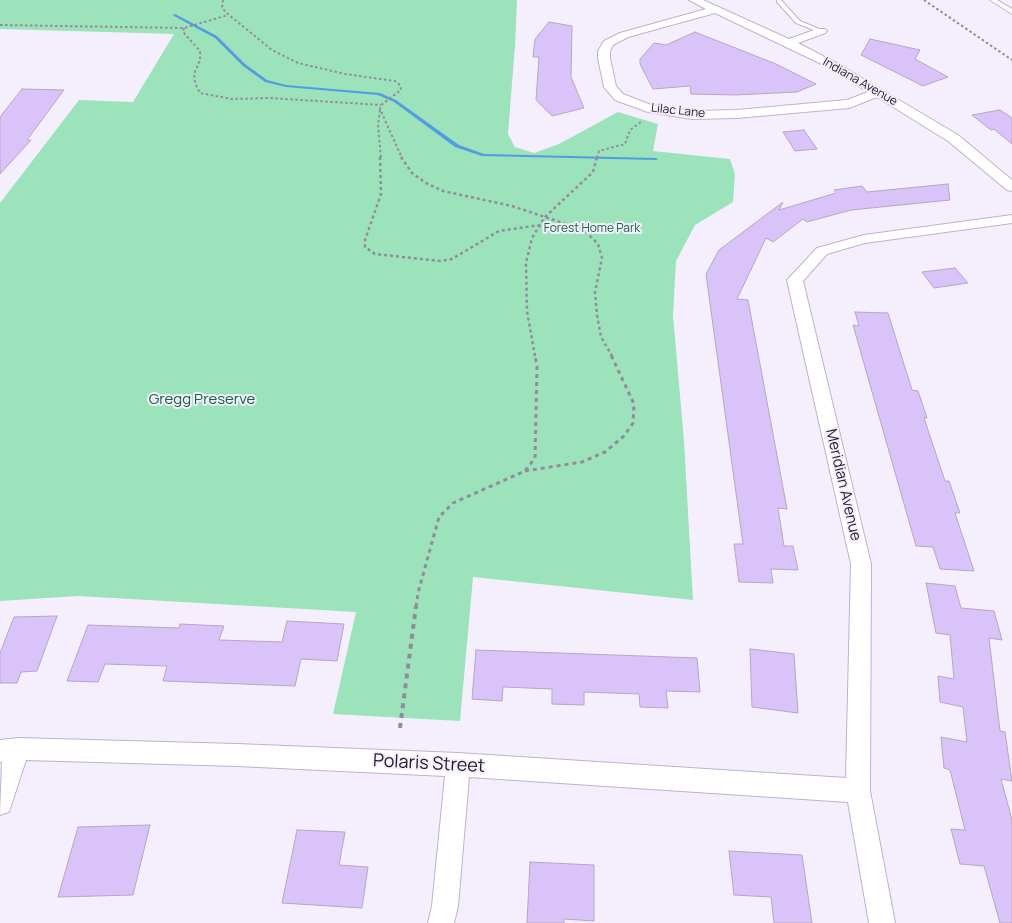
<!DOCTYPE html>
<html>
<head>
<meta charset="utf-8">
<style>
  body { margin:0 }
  canvas { display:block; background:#f5effd }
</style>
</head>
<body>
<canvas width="1012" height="923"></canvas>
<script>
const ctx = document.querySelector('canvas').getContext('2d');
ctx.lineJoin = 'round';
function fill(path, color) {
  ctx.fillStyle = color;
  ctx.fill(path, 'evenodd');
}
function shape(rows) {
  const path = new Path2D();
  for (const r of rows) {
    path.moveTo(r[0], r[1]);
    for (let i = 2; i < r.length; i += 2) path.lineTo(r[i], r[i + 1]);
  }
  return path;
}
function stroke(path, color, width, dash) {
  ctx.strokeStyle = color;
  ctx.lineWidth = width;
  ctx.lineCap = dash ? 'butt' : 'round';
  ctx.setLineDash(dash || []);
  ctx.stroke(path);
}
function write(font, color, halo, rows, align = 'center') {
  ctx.font = font + ' Manrope,sans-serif';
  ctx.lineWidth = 4;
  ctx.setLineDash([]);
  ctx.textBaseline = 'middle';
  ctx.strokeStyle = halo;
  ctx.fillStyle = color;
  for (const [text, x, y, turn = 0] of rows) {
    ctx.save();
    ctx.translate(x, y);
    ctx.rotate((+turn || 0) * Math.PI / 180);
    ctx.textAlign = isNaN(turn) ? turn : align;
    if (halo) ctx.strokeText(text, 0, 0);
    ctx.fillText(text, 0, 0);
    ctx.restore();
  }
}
const green = shape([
  [0,0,517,0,515,46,508,134,515,147,534,153,559,144,618,112,658,124,653,151,730,159,735,174,733,202,695,225,676,261,673,315,684,441,693,600,473,577,460,721,333,714,356,612,78,596,0,601,0,203,79,100,133,102,174,34,0,29]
]);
const stream = shape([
  [175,14,217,36,245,64,267,80,286,85,380,93,396,100,459,145,484,154,656,158,658,159,656,160,482,156,455,147,394,102,378,95,286,87,265,82,243,66,215,38,174,16,173,15,175,14]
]);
const building = shape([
  [549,22,572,26,571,77,584,108,552,116,536,100,539,57,533,57,535,39,549,22],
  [695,32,776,64,816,84,797,92,735,95,691,94,690,86,653,89,640,64,640,59,654,43,666,45,695,32],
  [870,39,920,50,915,59,948,77,923,86,861,55,870,39],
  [22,89,64,90,27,140,31,140,0,174,0,117,22,89],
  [1000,110,1012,118,1012,144,994,129,991,130,972,115,1000,110],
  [804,130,817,149,795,151,783,132,804,130],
  [948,184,950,200,851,210,807,222,803,219,773,242,766,238,737,299,748,300,787,509,778,508,784,546,793,546,798,570,771,569,773,583,739,582,734,544,743,544,706,274,719,250,783,202,779,210,836,193,834,190,862,186,867,192,948,184],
  [955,268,968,283,934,288,922,272,955,268],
  [855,312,888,313,912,390,918,391,927,418,924,418,945,481,949,481,960,513,955,513,974,571,940,569,933,547,916,546,853,325,859,326,855,312],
  [926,583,955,586,961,608,994,611,1002,640,989,638,1000,731,1005,732,1012,781,1001,779,1012,820,1012,923,1000,923,984,866,960,864,951,829,965,830,950,770,944,768,941,737,967,742,963,707,940,702,938,676,954,679,950,635,936,633,926,583],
  [57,616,37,671,21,672,17,683,0,683,0,653,14,617,57,616],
  [287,621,344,624,337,661,301,659,295,686,163,681,167,666,105,664,98,682,67,681,88,625,179,628,180,624,224,626,219,640,282,642,287,621],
  [750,649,794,654,798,713,752,707,750,649],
  [476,650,697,658,700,692,666,691,668,708,640,707,639,694,584,692,584,705,552,704,552,689,503,687,502,701,472,699,476,650],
  [150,825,133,895,58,897,78,827,150,825],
  [297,830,345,832,339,865,368,867,362,908,282,903,297,830],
  [729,851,802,855,812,923,774,923,771,897,734,895,729,851],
  [530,862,594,865,594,921,564,919,564,923,527,923,530,862]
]);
const pathFar3 = shape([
  [223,0,222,8,229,15,272,50,298,63,345,74,395,81,400,85,401,90,381,105,380,109,402,158],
  [924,0,1012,60],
  [0,25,184,28,228,15],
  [184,28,183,32,200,51,200,60,194,74,195,83,200,93,232,99,270,98,381,105],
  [380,110,378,125,381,158],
  [597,158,599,151,625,144,630,130,642,121]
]);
const pathFar2 = shape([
  [380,157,381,194,365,240,365,247,375,254,440,261,452,259,499,231,540,225],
  [401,157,412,173,426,183,443,191,512,206,584,230,598,244,602,258,595,292,597,315,601,337,612,356],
  [535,356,527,311,526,263,532,238,545,217,593,172,597,157]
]);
const pathFar1 = shape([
  [525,471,582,462,605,452,624,436,633,423,634,404,611,355],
  [416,607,418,593,439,517,453,503,525,471,535,458,537,367,535,355]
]);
const path = shape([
  [400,728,416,606]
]);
const service = shape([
  [777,0,781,0,800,21,824,31,819,32,796,23,777,2,777,0],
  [990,0,997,0,1012,9,1012,14,990,0]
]);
const minor = shape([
  [689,0,703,0,789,39,817,29,825,29,827,31,825,33,798,43,840,65,958,135,1012,180,1012,191,1007,190,948,141,877,97,849,108,737,118,692,119,648,112,615,100,604,87,598,58,598,51,604,41,620,33,706,9,689,0],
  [715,13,832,69,868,92,847,100,737,110,692,111,651,105,623,94,616,86,610,58,610,51,613,45,628,37,715,13],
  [1012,215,1012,223,865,243,827,254,803,281,871,564,870,791,895,923,869,923,848,802,469,777,458,906,454,923,428,923,432,906,445,776,237,766,26,760,9,812,0,815,2,762,0,762,0,740,18,738,237,744,458,753,846,778,851,564,787,280,817,248,864,235,1012,215]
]);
const farStreetnames = [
  ["Indiana Avenue",860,82,30],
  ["Lilac Lane",678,111,6]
];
const farParknames = [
  ["Forest Home Park",592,229]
];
const parkNames = [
  ["Gregg Preserve",202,400]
];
const streetNames = [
  ["Meridian Avenue",843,485,77]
];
const nearStreetnames = [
  ["Polaris Street",429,764,3]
];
fill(green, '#9ce3bc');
fill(stream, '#539ce2');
fill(building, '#dac3f8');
stroke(building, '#b4a6c7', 1);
stroke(service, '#beb1d2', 2);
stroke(minor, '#beb1d2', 2);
stroke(pathFar3, '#928c9a', 2, [2.5, 2.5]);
stroke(pathFar2, '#928c9a', 2.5, [3, 3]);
stroke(pathFar1, '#928c9a', 3, [4, 4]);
stroke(path, '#928c9a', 4, [5, 5]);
fill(service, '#fff');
fill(minor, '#fff');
write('12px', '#211b28', '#f5effd', farStreetnames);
write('12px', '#126442', '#f5effd', farParknames);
write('15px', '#126442', '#f5effd', parkNames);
write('15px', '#211b28', '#f5effd', streetNames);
write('18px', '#211b28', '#f5effd', nearStreetnames);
</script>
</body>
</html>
